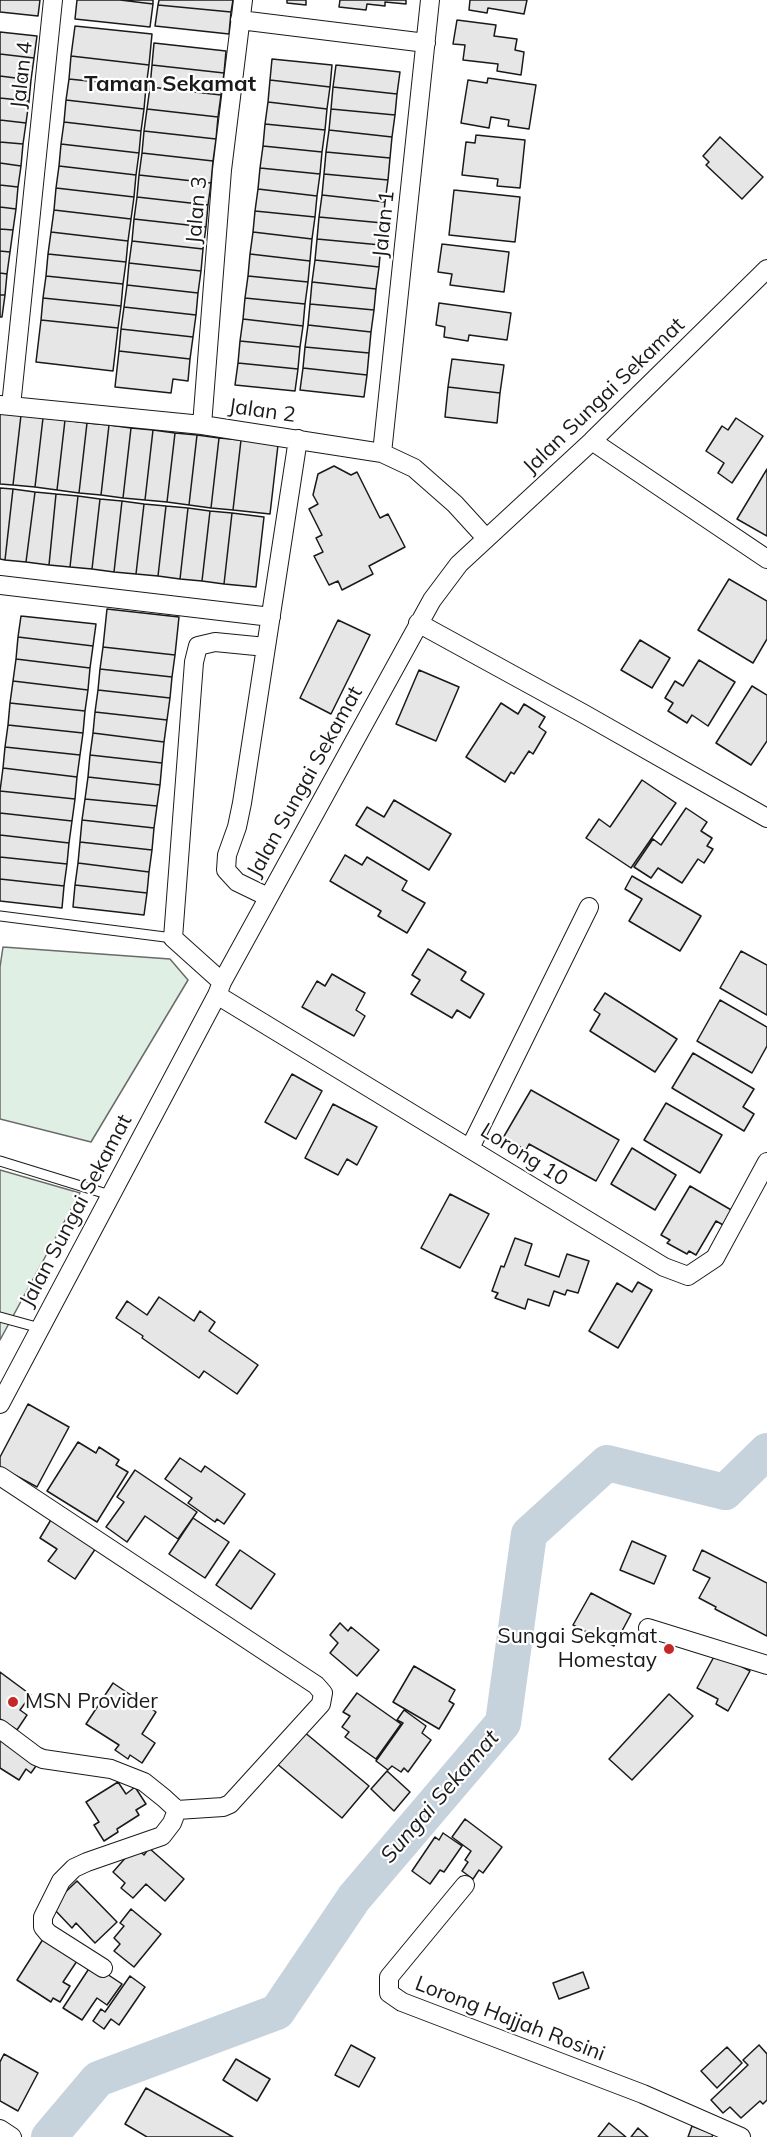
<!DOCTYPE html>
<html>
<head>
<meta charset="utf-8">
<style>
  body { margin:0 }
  canvas { display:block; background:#fff }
</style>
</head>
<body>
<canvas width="767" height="2137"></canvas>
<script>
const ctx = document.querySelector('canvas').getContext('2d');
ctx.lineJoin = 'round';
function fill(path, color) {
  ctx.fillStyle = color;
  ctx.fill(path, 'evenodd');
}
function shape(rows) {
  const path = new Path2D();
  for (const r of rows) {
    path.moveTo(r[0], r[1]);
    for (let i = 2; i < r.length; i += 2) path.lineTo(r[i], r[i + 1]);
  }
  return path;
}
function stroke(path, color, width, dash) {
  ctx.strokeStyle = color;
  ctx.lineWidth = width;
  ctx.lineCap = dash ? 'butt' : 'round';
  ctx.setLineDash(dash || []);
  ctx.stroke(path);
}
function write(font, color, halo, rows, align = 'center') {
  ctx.font = font + ' Mulish,sans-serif';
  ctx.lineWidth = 4.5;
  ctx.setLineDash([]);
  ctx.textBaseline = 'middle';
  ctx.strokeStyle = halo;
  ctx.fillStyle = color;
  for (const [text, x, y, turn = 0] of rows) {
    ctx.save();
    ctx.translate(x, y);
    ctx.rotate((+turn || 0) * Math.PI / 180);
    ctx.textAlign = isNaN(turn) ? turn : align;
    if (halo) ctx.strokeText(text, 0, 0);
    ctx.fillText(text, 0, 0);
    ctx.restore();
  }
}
const green = shape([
  [3,947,170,959,188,980,91,1142,0,1119,0,967,3,947],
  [0,1170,80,1193,0,1340,0,1170]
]);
const river = shape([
  [49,2137,98,2079,277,2012,354,1898,503,1723,529,1534,607,1463,725,1492,767,1451]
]);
const building = shape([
  [0,0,40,0,38,16,0,12,0,0],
  [77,0,120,0,153,4,150,27,75,19,77,0],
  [120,0,153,0,153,4,120,0],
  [159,0,233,0,231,12,158,5,159,0],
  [287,0,306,0,306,5,287,3,287,0],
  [340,0,406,0,406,4,385,2,385,6,367,4,366,10,339,7,340,0],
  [470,0,527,0,524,14,488,8,487,13,469,10,470,0],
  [158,5,231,12,229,34,155,26,158,5],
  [457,20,496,25,494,36,517,39,515,50,524,52,521,75,497,71,498,64,463,60,465,45,453,44,457,20],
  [75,26,152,34,149,65,71,56,75,26],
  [0,32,37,36,34,58,0,54,0,32],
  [154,43,226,51,224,73,152,65,154,43],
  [0,54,34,58,31,80,0,76,0,54],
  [71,56,149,65,146,87,69,79,71,56],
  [272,59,332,65,330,87,270,80,272,59],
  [152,65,224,73,221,95,150,87,152,65],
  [336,65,400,72,397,94,333,87,336,65],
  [0,76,31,80,29,101,0,98,0,76],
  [488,78,536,85,529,129,508,126,509,120,491,117,489,128,461,123,468,80,487,83,488,78],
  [69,79,146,87,144,109,66,100,69,79],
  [270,80,330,87,327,109,268,102,270,80],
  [150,87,221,95,218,117,147,109,150,87],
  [333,87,397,94,395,115,331,109,333,87],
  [0,98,29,101,26,123,0,120,0,98],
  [66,100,144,109,141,131,64,122,66,100],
  [268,102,327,109,325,130,265,124,268,102],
  [147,109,218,117,216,139,144,131,147,109],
  [331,109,395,115,392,137,329,130,331,109],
  [0,120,26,123,23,144,0,142,0,120],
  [64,122,141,131,139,153,61,144,64,122],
  [265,124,325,130,322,152,263,146,265,124],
  [329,130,392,137,390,158,326,152,329,130],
  [144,131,216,139,213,161,142,153,144,131],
  [476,135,525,140,520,188,497,186,498,179,462,175,466,142,475,143,476,135],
  [720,137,763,177,742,199,706,165,709,162,703,156,720,137],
  [0,142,23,144,21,166,0,163,0,142],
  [61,144,139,153,136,175,59,166,61,144],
  [263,146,322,152,320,174,260,168,263,146],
  [326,152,390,158,388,180,324,174,326,152],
  [142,153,213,161,211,183,139,175,142,153],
  [0,163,21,166,18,187,0,185,0,163],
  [59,166,136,175,134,197,56,188,59,166],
  [260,168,320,174,317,196,258,189,260,168],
  [324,174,388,180,385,202,322,195,324,174],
  [139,175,211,183,208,205,137,197,139,175],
  [0,185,18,187,16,209,0,207,0,185],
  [56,188,134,197,131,219,54,210,56,188],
  [258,189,317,196,315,217,255,211,258,189],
  [454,190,520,197,515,242,449,235,454,190],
  [322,195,385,202,383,223,319,217,322,195],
  [137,197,208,205,206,227,134,219,137,197],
  [0,207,16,209,13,230,0,229,0,207],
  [54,210,131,219,128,241,51,232,54,210],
  [255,211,315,217,312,239,253,232,255,211],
  [319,217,383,223,381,245,317,239,319,217],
  [134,219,206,227,203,249,132,241,134,219],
  [0,229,13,230,10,252,0,251,0,229],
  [51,232,128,241,126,262,48,254,51,232],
  [253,232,312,239,310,261,250,254,253,232],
  [317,239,381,245,379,267,315,260,317,239],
  [132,241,203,249,201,271,129,263,132,241],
  [442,244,509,252,504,292,450,285,452,274,438,272,442,244],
  [0,251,10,252,7,274,0,273,0,251],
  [48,254,126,262,123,284,46,276,48,254],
  [250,254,310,261,308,282,248,276,250,254],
  [315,260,379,267,376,289,312,282,315,260],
  [129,263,201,271,198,293,127,285,129,263],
  [0,273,7,274,5,295,0,295,0,273],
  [46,276,123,284,121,306,43,298,46,276],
  [248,276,308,282,305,304,245,298,248,276],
  [312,282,376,289,374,310,310,304,312,282],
  [127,285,198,293,196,315,124,307,127,285],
  [0,295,5,295,2,317,0,317,0,295],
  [43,298,121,306,118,328,41,320,43,298],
  [245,298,305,304,303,326,243,319,245,298],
  [439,303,511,313,507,340,469,335,468,341,444,337,445,327,436,325,439,303],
  [310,304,374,310,371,332,308,325,310,304],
  [124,307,196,315,193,337,121,329,124,307],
  [243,319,303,326,300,347,240,341,243,319],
  [41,320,118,328,113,371,36,362,41,320],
  [308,325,371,332,369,353,305,347,308,325],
  [121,329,193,337,190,359,119,351,121,329],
  [240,341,300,347,298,369,238,363,240,341],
  [305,347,369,353,367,375,303,368,305,347],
  [119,351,190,359,188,381,173,379,171,393,115,387,119,351],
  [452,359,504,365,500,393,448,387,452,359],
  [238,363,298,369,295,391,235,385,238,363],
  [303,368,367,375,364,397,300,390,303,368],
  [448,387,500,393,497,423,445,417,448,387],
  [0,413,21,415,13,485,0,484,0,413],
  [21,415,43,418,35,487,13,485,21,415],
  [43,418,65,420,57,490,35,487,43,418],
  [736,418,763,436,732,483,718,473,724,463,706,451,722,426,728,430,736,418],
  [65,420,87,423,79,493,57,490,65,420],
  [87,423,109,425,101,495,79,493,87,423],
  [109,425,131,428,123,498,101,495,109,425],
  [131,428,153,430,145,500,123,498,131,428],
  [153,430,175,433,167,502,145,500,153,430],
  [175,433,197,435,189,505,167,502,175,433],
  [197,435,219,438,211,508,189,505,197,435],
  [219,438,241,440,233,510,211,508,219,438],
  [241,440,278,445,270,514,233,510,241,440],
  [334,466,351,475,357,472,380,518,388,514,405,547,369,566,373,574,342,590,338,581,329,585,314,556,323,552,316,538,322,535,309,509,318,504,313,495,318,474,334,466],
  [767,469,767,536,737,519,767,469],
  [0,488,13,489,5,560,0,559,0,488],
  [13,489,35,492,26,562,5,560,13,489],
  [35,492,56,494,49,565,26,562,35,492],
  [56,494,78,496,70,567,49,565,56,494],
  [78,496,100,499,92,569,70,567,78,496],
  [100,499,122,501,114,572,92,569,100,499],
  [122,501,144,504,136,574,114,572,122,501],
  [144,504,166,506,158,576,136,574,144,504],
  [166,506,188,508,180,579,158,576,166,506],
  [188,508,210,511,202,581,180,579,188,508],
  [210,511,232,513,224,584,202,581,210,511],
  [232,513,264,517,256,587,224,584,232,513],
  [729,579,767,601,767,639,753,663,698,630,729,579],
  [107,609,179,617,175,655,103,647,107,609],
  [21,616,96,624,93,646,18,637,21,616],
  [338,620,370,635,331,714,300,698,338,620],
  [18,637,93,646,90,668,16,659,18,637],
  [640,640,670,658,652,688,621,670,640,640],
  [103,647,175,655,172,677,100,669,103,647],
  [16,659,90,668,88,690,13,681,16,659],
  [699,660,735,682,708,726,692,715,687,723,668,711,673,703,665,698,675,681,683,686,699,660],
  [100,669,172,677,170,698,98,690,100,669],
  [419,670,459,687,436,741,396,724,419,670],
  [13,681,88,690,85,711,10,703,13,681],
  [752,686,767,695,767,741,751,765,716,743,752,686],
  [98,690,170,698,167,720,95,712,98,690],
  [10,703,85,711,83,733,8,725,10,703],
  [501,703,518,714,524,704,545,717,539,727,546,732,533,754,529,751,514,774,511,772,505,782,466,757,501,703],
  [95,712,167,720,164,742,93,733,95,712],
  [8,725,83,733,80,755,5,747,8,725],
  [93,733,164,742,162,763,90,755,93,733],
  [5,747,80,755,77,777,3,768,5,747],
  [90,755,162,763,160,785,88,777,90,755],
  [3,768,77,777,75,799,0,791,3,768],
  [88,777,160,785,157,806,85,799,88,777],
  [642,780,676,803,631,868,586,838,599,819,610,827,642,780],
  [0,791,75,799,72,821,0,813,0,791],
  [85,799,157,806,154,828,82,820,85,799],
  [394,800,451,834,429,870,356,825,367,807,384,817,394,800],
  [686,808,707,822,701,831,712,838,707,846,713,849,704,863,698,859,682,883,658,868,651,878,634,867,653,839,661,845,686,808],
  [0,813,72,821,69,843,0,835,0,813],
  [82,820,154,828,152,850,80,842,82,820],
  [0,835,69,843,67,864,0,857,0,835],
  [80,842,152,850,149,872,78,863,80,842],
  [345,855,362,865,367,857,407,881,402,890,425,903,407,933,378,916,381,911,330,881,345,855],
  [0,857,67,864,64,886,0,879,0,857],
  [78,863,149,872,147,893,75,885,78,863],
  [632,876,701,916,680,951,629,921,642,899,625,889,632,876],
  [0,879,64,886,62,908,0,901,0,879],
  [75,885,147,893,144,915,73,907,75,885],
  [428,949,466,972,461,980,484,994,470,1018,457,1010,452,1018,411,994,420,980,412,975,428,949],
  [741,951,767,965,767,1015,720,988,741,951],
  [332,974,365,993,356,1010,365,1016,354,1036,302,1007,317,981,325,986,332,974],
  [605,993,677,1039,655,1072,590,1031,600,1014,594,1010,605,993],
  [720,1000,767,1027,767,1046,752,1073,697,1041,720,1000],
  [693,1053,754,1089,743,1107,754,1114,744,1131,672,1088,693,1053],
  [292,1074,322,1091,296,1139,265,1122,292,1074],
  [531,1090,619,1140,596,1181,529,1144,526,1150,503,1138,531,1090],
  [666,1103,722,1135,700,1173,644,1140,666,1103],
  [333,1104,377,1127,357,1165,347,1159,338,1175,305,1158,333,1104],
  [632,1148,676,1175,655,1210,611,1184,632,1148],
  [690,1186,733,1211,725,1226,716,1221,696,1255,689,1251,687,1254,667,1243,670,1240,661,1235,690,1186],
  [450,1194,489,1214,460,1268,421,1248,450,1194],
  [515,1238,532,1244,525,1265,559,1277,567,1254,589,1261,578,1293,567,1290,565,1295,554,1291,549,1306,528,1299,525,1309,495,1298,498,1293,492,1291,501,1266,504,1267,515,1238],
  [638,1282,652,1290,618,1348,589,1331,617,1283,632,1292,638,1282],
  [159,1297,194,1321,200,1311,215,1322,209,1331,258,1365,237,1394,204,1371,199,1378,142,1338,143,1336,116,1318,127,1301,147,1315,159,1297],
  [28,1404,69,1427,37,1487,0,1467,0,1457,28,1404],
  [78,1442,96,1453,99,1447,119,1460,116,1465,128,1472,97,1522,47,1491,78,1442],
  [180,1458,201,1472,205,1466,245,1494,224,1524,217,1519,215,1522,188,1503,192,1498,165,1479,180,1458],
  [135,1470,197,1512,178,1539,145,1516,127,1542,106,1527,124,1502,117,1497,135,1470],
  [52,1518,96,1548,75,1579,48,1561,57,1549,40,1538,52,1518],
  [193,1518,229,1542,205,1578,169,1554,193,1518],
  [632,1541,666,1556,654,1584,620,1570,632,1541],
  [240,1550,275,1574,251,1609,216,1585,240,1550],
  [702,1550,767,1583,767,1636,715,1609,716,1607,699,1598,710,1578,693,1570,702,1550],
  [591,1593,631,1614,614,1646,573,1625,591,1593],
  [340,1623,348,1631,351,1627,379,1650,357,1676,330,1653,338,1643,330,1635,340,1623],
  [716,1653,750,1671,728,1711,716,1704,718,1699,697,1688,716,1653],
  [414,1666,455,1690,449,1701,454,1704,439,1729,393,1702,414,1666],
  [0,1672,31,1695,20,1710,27,1715,17,1730,0,1719,0,1672],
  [113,1683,156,1712,142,1734,155,1743,142,1763,130,1755,128,1759,115,1750,119,1745,86,1724,113,1683],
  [357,1693,401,1724,376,1759,345,1737,349,1732,342,1727,350,1716,343,1712,357,1693],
  [669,1694,693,1716,632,1780,609,1759,669,1694],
  [404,1710,426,1726,422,1733,431,1740,408,1772,404,1768,401,1772,392,1766,388,1770,376,1761,403,1723,397,1720,404,1710],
  [303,1731,369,1786,342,1818,276,1763,303,1731],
  [0,1732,41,1759,31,1773,26,1769,19,1780,0,1768,0,1732],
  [387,1771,410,1792,394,1811,371,1789,387,1771],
  [118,1782,126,1794,135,1787,146,1804,136,1810,139,1815,117,1829,118,1832,104,1841,94,1825,99,1822,86,1802,118,1782],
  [465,1819,502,1847,483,1873,479,1870,473,1879,462,1871,468,1862,465,1860,471,1851,452,1837,465,1819],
  [443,1833,462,1846,444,1872,440,1870,430,1884,412,1871,435,1837,439,1840,443,1833],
  [135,1847,144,1855,149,1848,184,1879,165,1901,146,1884,133,1898,121,1888,125,1883,113,1872,135,1847],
  [77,1881,117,1922,95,1943,76,1923,72,1928,53,1908,55,1902,77,1881],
  [131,1909,161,1934,134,1967,114,1951,120,1944,114,1938,124,1926,120,1923,131,1909],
  [45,1936,81,1955,63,1982,70,1986,60,2002,53,1998,51,2002,17,1980,45,1936],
  [92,1964,122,1984,107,2005,97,1998,82,2020,63,2008,92,1964],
  [583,1972,589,1988,559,1999,553,1983,583,1972],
  [130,1976,145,1987,119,2025,111,2019,104,2029,93,2021,101,2009,105,2012,130,1976],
  [351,2045,375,2058,359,2087,335,2075,351,2045],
  [759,2045,767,2054,767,2100,763,2104,760,2101,741,2118,730,2107,723,2113,711,2100,748,2065,743,2060,759,2045],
  [727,2047,742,2063,717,2088,701,2071,727,2047],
  [4,2054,38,2073,18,2111,0,2101,0,2062,4,2054],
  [236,2059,270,2079,257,2101,223,2080,236,2059],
  [146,2088,233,2137,147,2137,125,2124,146,2088],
  [609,2123,626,2137,598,2137,609,2123],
  [692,2126,713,2134,712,2137,688,2137,692,2126],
  [638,2128,648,2137,631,2137,638,2128]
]);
const service = shape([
  [0,916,173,938],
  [0,1161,110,1195],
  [0,1317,40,1328]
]);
const minor = shape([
  [240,20,426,43],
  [0,405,202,425,382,453,414,468,455,504,486,538],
  [11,406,53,0],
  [202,425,222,170,243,0],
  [592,441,767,559],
  [382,453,430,0],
  [0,585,271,617],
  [418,623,584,714,767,818],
  [268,897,237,882,226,870,227,855,237,827,242,803,298,439],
  [222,982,173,938,194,662,198,646,215,642,266,647],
  [217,995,664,1267,688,1276,715,1258,767,1162],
  [470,1148,589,907],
  [0,1404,217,995,222,982,432,600,459,564,592,441,767,269],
  [0,1476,316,1685,323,1693,321,1704,230,1804,223,1807,177,1810,164,1798,144,1782,111,1769,43,1759,36,1756,0,1729],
  [648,1628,767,1665],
  [465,1885,389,1977,389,1993,402,2002,643,2094,741,2137],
  [103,1968,48,1933,43,1927,43,1917,61,1881,74,1868,87,1862,162,1836,172,1823,177,1810],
  [0,2129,12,2137]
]);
const markers = [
  [669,1649,6,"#c62828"],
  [13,1702,6,"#c62828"]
];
const streetNames = [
  ["Jalan 4",22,75,-84],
  ["Jalan 3",197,210,-85],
  ["Jalan 1",384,224,-84],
  ["Jalan Sungai Sekamat",604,396,-44],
  ["Jalan 2",262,411,8],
  ["Jalan Sungai Sekamat",305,782,-61],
  ["Lorong 10",524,1155,32],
  ["Jalan Sungai Sekamat",76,1211,-62],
  ["Lorong Hajjah Rosini",510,2019,21]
];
const poiNames = [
  ["Sungai Sekamat",657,1637],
  ["Homestay",657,1661],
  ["MSN Provider",25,1702,"left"]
];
const neighbourhoodNames = [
  ["Taman Sekamat",170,84]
];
const waterNames = [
  ["Sungai Sekamat",440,1797,-49]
];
fill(green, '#e0efe3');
stroke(green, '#6a6a6a', 1.5);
stroke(river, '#c6d2dc', 36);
fill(building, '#e6e6e6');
stroke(building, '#1a1a1a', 1.5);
stroke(service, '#1a1a1a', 11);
stroke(minor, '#1a1a1a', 20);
stroke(service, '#fff', 9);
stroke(minor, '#fff', 18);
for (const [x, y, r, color] of markers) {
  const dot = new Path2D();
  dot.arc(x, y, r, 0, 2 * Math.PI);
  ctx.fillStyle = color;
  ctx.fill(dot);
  stroke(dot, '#fff', 2);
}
write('21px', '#1a1a1a', '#fff', streetNames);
write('21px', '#1a1a1a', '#fff', poiNames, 'right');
write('bold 22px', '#1a1a1a', '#fff', neighbourhoodNames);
write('italic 22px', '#1a1a1a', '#fff', waterNames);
</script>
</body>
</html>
